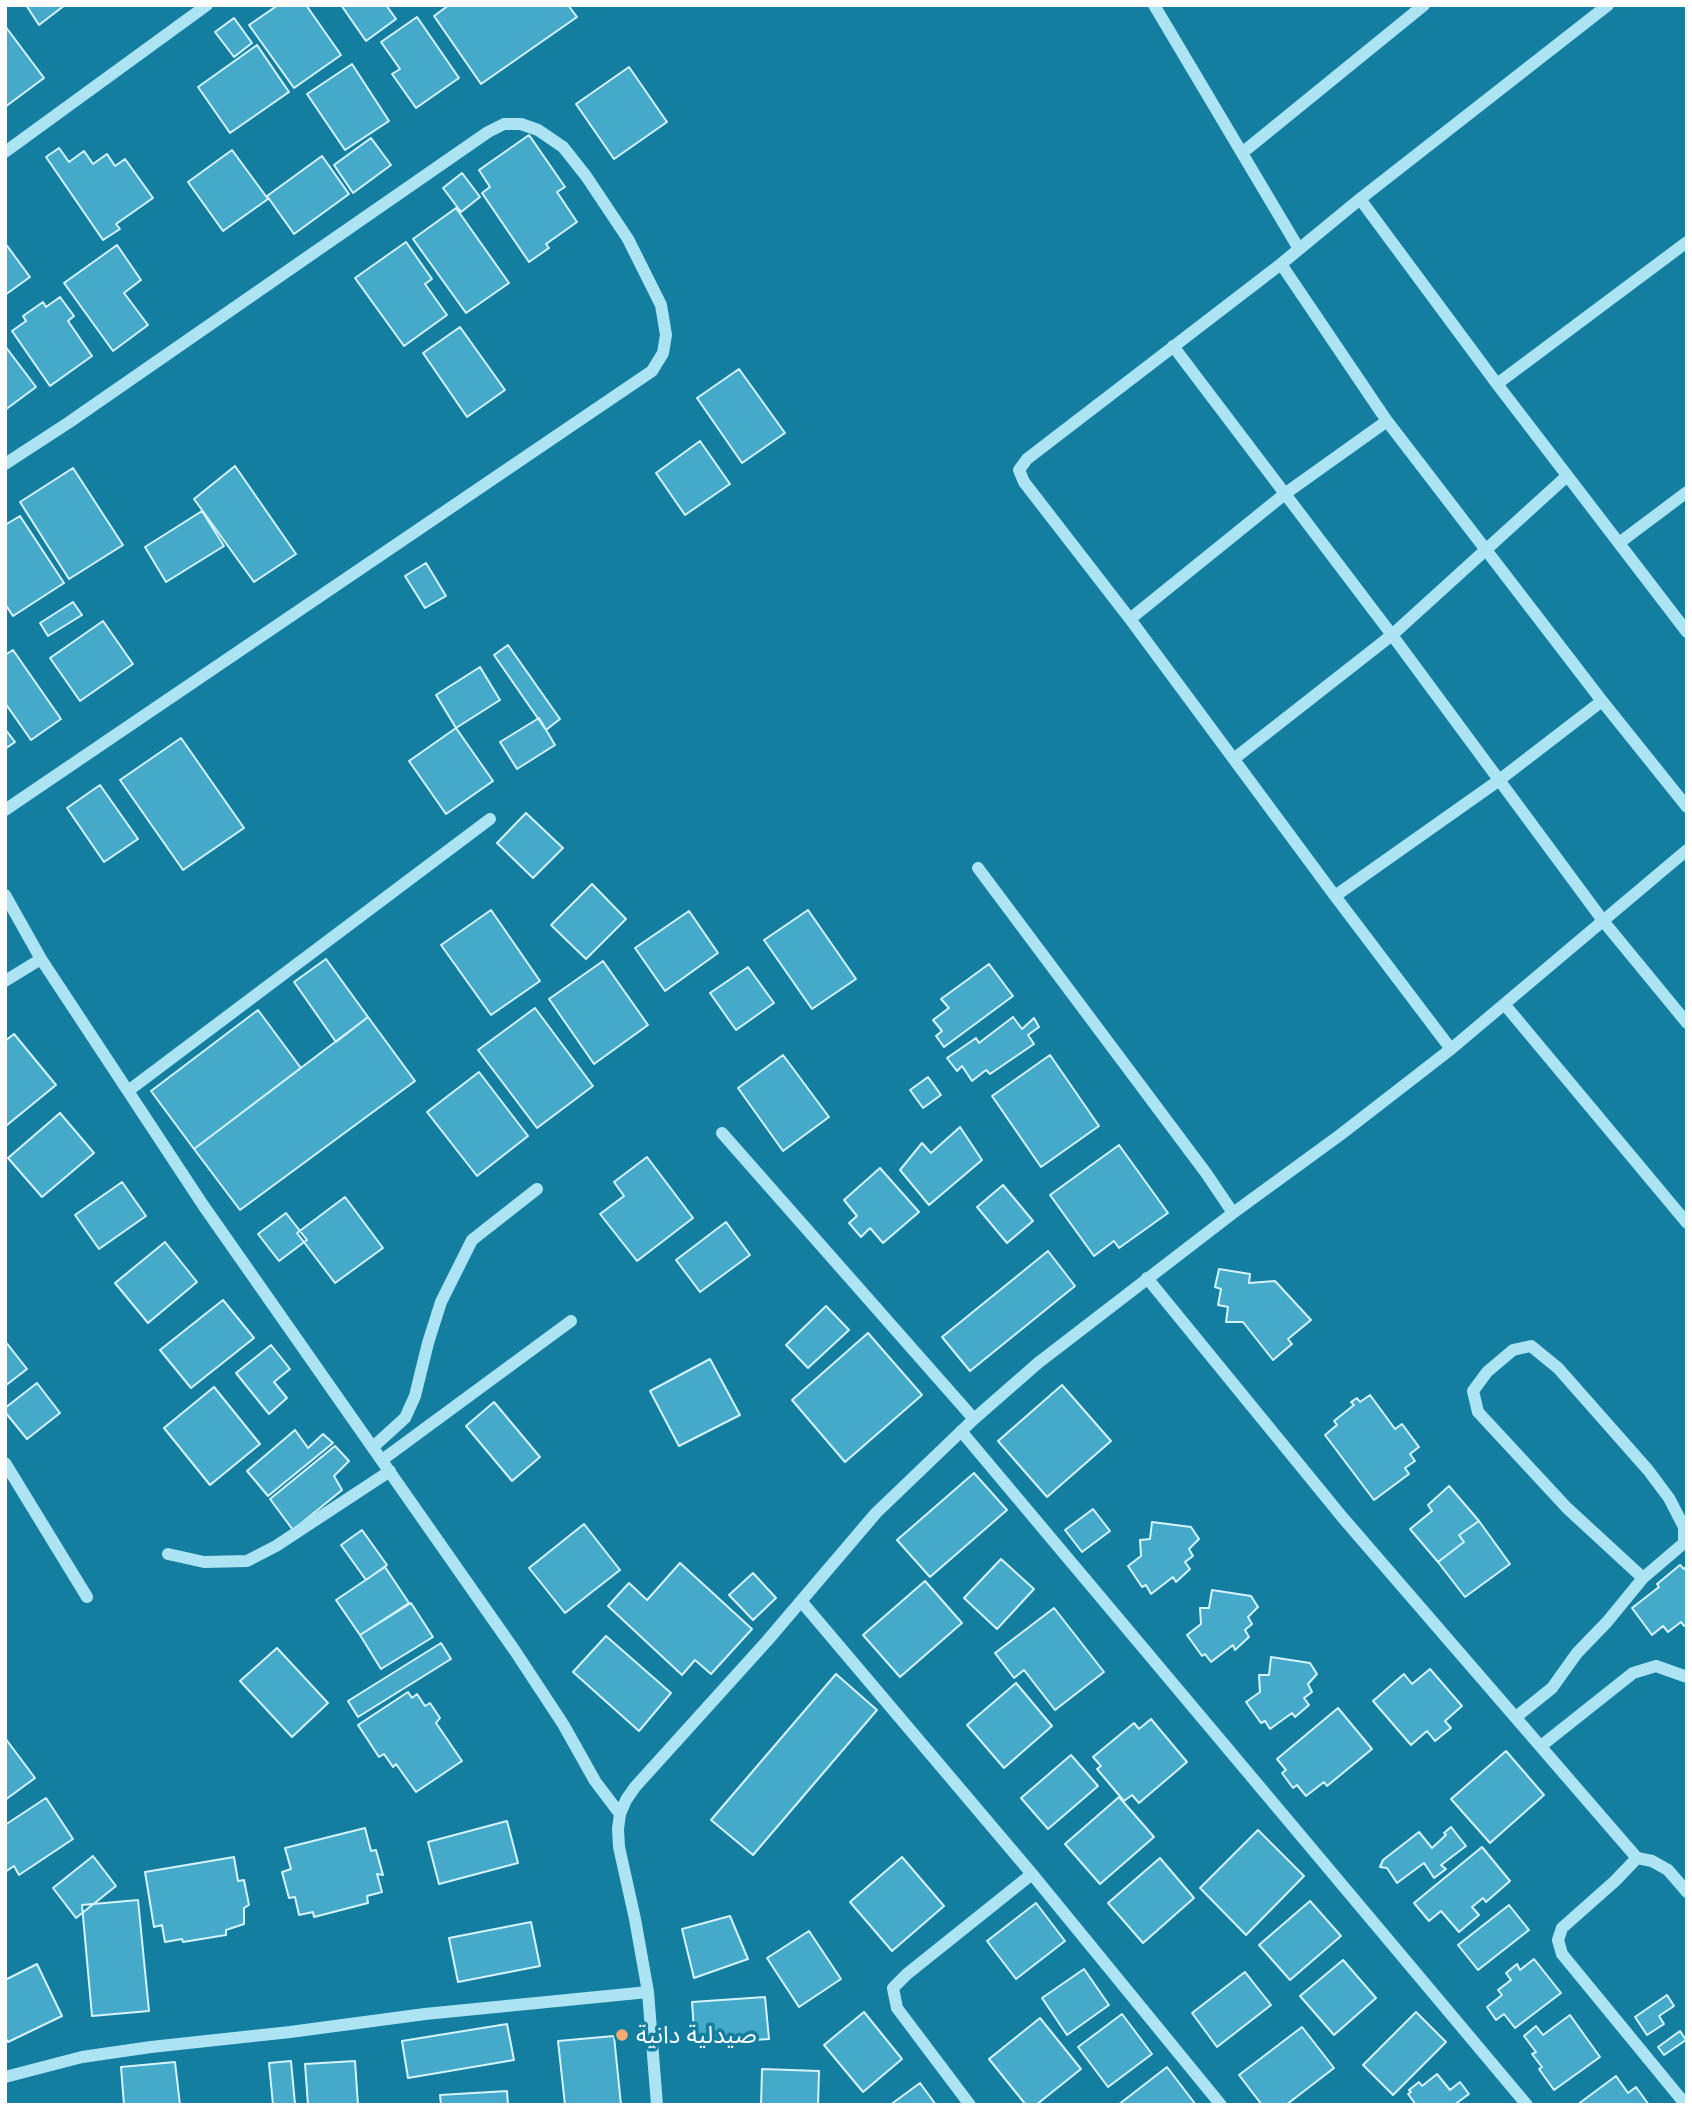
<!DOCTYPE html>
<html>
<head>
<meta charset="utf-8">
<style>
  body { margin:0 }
  #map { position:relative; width:1692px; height:2110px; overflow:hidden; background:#137ea0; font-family:Lato,sans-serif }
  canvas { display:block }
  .frame { position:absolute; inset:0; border:7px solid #fff; pointer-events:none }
</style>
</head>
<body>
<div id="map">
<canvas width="1692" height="2110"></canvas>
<div class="frame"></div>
</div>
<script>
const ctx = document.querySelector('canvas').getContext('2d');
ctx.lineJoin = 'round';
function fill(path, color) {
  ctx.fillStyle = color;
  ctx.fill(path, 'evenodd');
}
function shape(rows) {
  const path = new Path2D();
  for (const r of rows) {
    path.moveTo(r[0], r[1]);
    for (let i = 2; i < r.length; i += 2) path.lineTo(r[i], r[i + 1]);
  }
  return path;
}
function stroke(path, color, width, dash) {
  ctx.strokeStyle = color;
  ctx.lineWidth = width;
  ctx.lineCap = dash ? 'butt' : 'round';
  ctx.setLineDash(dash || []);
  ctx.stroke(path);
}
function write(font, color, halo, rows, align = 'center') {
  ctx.font = font + ' Lato,"Noto Sans Arabic",sans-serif';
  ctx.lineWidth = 7;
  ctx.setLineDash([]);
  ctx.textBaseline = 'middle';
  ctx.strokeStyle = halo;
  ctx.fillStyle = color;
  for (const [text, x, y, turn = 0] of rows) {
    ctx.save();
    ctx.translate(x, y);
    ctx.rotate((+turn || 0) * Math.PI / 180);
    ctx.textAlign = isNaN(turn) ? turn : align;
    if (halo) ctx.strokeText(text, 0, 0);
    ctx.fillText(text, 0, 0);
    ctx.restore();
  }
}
const building = shape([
  [26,5,65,5,39,25,26,5],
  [278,5,306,5,341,55,294,88,249,25,278,5],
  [341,5,386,5,396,19,366,41,341,5],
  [449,5,568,5,577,17,481,84,434,16,449,5],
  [417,17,459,78,416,108,392,74,400,69,381,42,417,17],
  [234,18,252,43,234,57,215,32,234,18],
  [5,26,44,78,5,107,5,26],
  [257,45,289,92,230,133,198,87,257,45],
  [352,64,389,121,345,150,307,94,352,64],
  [629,67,667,122,614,159,576,104,629,67],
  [529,135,565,187,557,192,577,222,546,244,549,248,529,262,482,193,490,187,479,170,529,135],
  [371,138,391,165,353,193,334,165,371,138],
  [59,148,69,162,84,151,93,164,107,154,115,166,125,159,153,198,116,224,120,229,103,240,46,157,59,148],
  [232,150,268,199,223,231,188,182,232,150],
  [322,156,349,194,294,234,267,196,322,156],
  [462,173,480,197,461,212,443,188,462,173],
  [456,208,509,283,466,313,413,239,456,208],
  [406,242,432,279,425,284,447,315,404,346,355,278,406,242],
  [5,243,30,277,5,295,5,243],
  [117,245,141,280,124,293,148,325,113,351,64,283,117,245],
  [60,297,74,316,68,321,92,356,50,386,12,331,26,321,23,316,43,302,46,307,60,297],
  [460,327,505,390,467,417,423,353,460,327],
  [5,346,36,387,5,410,5,346],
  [739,369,785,433,742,463,697,398,739,369],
  [700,441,730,484,685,515,656,473,700,441],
  [235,466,296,554,254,582,194,499,235,466],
  [73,468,123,545,69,579,20,502,73,468],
  [202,511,224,546,166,582,145,547,202,511],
  [20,516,64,583,13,616,5,604,5,525,20,516],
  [426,563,446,596,425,608,405,576,426,563],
  [73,602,82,615,48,636,40,623,73,602],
  [103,621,133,664,80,701,50,658,103,621],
  [508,645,560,719,546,730,494,655,508,645],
  [13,650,61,719,31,740,5,703,5,655,13,650],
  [480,667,500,700,456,728,436,695,480,667],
  [539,718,555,745,517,769,500,742,539,718],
  [456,728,493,781,446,814,409,761,456,728],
  [5,729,15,742,5,749,5,729],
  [181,738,244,828,183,870,120,780,181,738],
  [100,785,138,839,104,862,67,808,100,785],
  [526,813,563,848,533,878,497,843,526,813],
  [592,884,626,919,586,959,551,925,592,884],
  [491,910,540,981,491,1015,441,945,491,910],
  [808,910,856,979,812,1009,764,940,808,910],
  [689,911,718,953,665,991,635,948,689,911],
  [326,959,368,1017,336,1042,294,982,326,959],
  [603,961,648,1025,594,1064,549,999,603,961],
  [989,964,1013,996,944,1047,936,1036,942,1031,933,1020,949,1008,941,999,989,964],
  [748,967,774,1003,736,1030,710,993,748,967],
  [535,1008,593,1086,537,1128,478,1050,535,1008],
  [258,1010,301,1068,194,1149,151,1091,258,1010],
  [368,1017,415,1081,240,1210,194,1149,368,1017],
  [1013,1017,1022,1029,1034,1018,1039,1027,1028,1035,1034,1044,990,1074,986,1070,972,1081,962,1066,957,1071,947,1058,976,1038,979,1043,1013,1017],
  [14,1034,56,1085,7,1125,5,1123,5,1041,14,1034],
  [783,1055,829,1117,783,1151,738,1088,783,1055],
  [1050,1055,1099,1126,1041,1167,992,1096,1050,1055],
  [479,1072,528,1136,477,1176,427,1112,479,1072],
  [928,1077,941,1095,923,1108,910,1090,928,1077],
  [60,1113,94,1153,42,1197,8,1158,60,1113],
  [960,1127,982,1160,929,1205,900,1170,922,1143,931,1153,960,1127],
  [1119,1145,1168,1213,1119,1248,1114,1241,1094,1256,1050,1195,1119,1145],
  [647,1157,693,1218,637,1261,600,1214,624,1196,614,1182,647,1157],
  [880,1168,919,1212,883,1243,870,1228,861,1237,849,1223,857,1216,844,1200,880,1168],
  [122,1182,146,1216,99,1249,75,1215,122,1182],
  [1003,1185,1033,1221,1007,1243,977,1207,1003,1185],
  [345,1197,383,1248,335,1283,297,1233,345,1197],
  [286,1213,307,1240,279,1261,258,1234,286,1213],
  [726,1222,750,1255,700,1292,676,1260,726,1222],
  [165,1242,197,1282,148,1323,115,1283,165,1242],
  [1048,1251,1075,1286,970,1371,942,1337,1048,1251],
  [1219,1269,1250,1274,1249,1283,1275,1281,1311,1320,1288,1339,1292,1344,1273,1360,1243,1322,1226,1322,1228,1307,1218,1305,1221,1289,1215,1287,1219,1269],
  [223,1300,254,1338,191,1388,160,1350,223,1300],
  [826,1306,849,1330,808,1368,786,1345,826,1306],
  [868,1333,922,1395,845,1462,792,1400,868,1333],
  [5,1341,27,1369,5,1386,5,1341],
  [271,1345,290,1369,274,1382,287,1398,269,1414,236,1373,271,1345],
  [710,1359,740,1415,679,1446,650,1391,710,1359],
  [37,1383,60,1413,27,1439,5,1412,5,1408,37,1383],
  [1062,1385,1111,1441,1047,1497,998,1441,1062,1385],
  [214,1387,260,1444,210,1485,164,1428,214,1387],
  [1370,1395,1395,1429,1402,1424,1419,1447,1410,1454,1415,1461,1405,1468,1409,1474,1374,1500,1325,1435,1337,1425,1334,1421,1354,1405,1351,1402,1357,1398,1360,1402,1370,1395],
  [494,1402,540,1457,512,1481,466,1426,494,1402],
  [295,1430,308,1448,323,1434,333,1443,268,1496,247,1471,295,1430],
  [335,1446,349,1461,334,1476,342,1490,293,1530,270,1499,335,1446],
  [974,1473,1007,1510,930,1577,897,1540,974,1473],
  [1449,1486,1479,1521,1459,1535,1464,1542,1438,1562,1410,1529,1432,1511,1428,1505,1449,1486],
  [1093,1509,1110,1531,1082,1552,1065,1530,1093,1509],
  [1479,1521,1510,1564,1465,1597,1438,1562,1464,1542,1459,1535,1479,1521],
  [1152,1522,1191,1527,1199,1539,1189,1549,1193,1556,1185,1562,1190,1569,1176,1582,1173,1577,1151,1594,1146,1585,1142,1587,1128,1566,1141,1556,1140,1540,1150,1539,1152,1522],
  [584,1524,620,1570,565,1613,529,1568,584,1524],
  [362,1530,387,1565,366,1580,341,1545,362,1530],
  [1001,1559,1034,1589,997,1629,964,1598,1001,1559],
  [680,1563,752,1629,711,1674,695,1660,682,1675,608,1606,629,1583,647,1600,680,1563],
  [1680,1565,1684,1569,1687,1566,1687,1624,1684,1626,1681,1622,1668,1632,1663,1626,1652,1635,1632,1608,1659,1587,1657,1584,1680,1565],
  [385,1567,409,1603,360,1635,336,1600,385,1567],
  [753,1573,776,1598,753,1620,729,1595,753,1573],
  [925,1581,962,1623,900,1677,863,1635,925,1581],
  [1212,1590,1251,1596,1258,1607,1248,1617,1252,1624,1245,1630,1249,1637,1235,1650,1233,1645,1211,1662,1205,1654,1202,1656,1187,1635,1201,1624,1200,1608,1209,1608,1212,1590],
  [411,1603,433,1637,381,1669,360,1635,411,1603],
  [1054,1608,1104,1672,1055,1710,1024,1670,1014,1678,995,1653,1054,1608],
  [606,1636,671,1693,639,1731,573,1672,606,1636],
  [441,1643,451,1659,358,1717,348,1701,441,1643],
  [277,1648,328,1703,292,1737,240,1681,277,1648],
  [1271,1657,1310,1663,1317,1674,1308,1684,1312,1692,1304,1698,1309,1705,1295,1717,1292,1713,1270,1729,1265,1721,1261,1723,1246,1702,1260,1692,1259,1675,1269,1675,1271,1657],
  [1430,1669,1462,1706,1445,1721,1451,1728,1435,1741,1427,1731,1411,1745,1373,1701,1404,1674,1412,1684,1430,1669],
  [836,1674,877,1710,753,1855,711,1820,836,1674],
  [1016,1683,1052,1726,1004,1768,967,1725,1016,1683],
  [408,1692,412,1698,417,1694,425,1706,430,1703,440,1718,436,1723,462,1761,416,1792,396,1764,393,1767,384,1754,379,1757,358,1725,408,1692],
  [1338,1708,1372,1749,1327,1786,1324,1782,1306,1796,1297,1785,1293,1788,1282,1773,1286,1770,1277,1759,1338,1708],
  [1151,1719,1187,1762,1139,1803,1132,1795,1124,1801,1097,1769,1101,1766,1093,1757,1134,1723,1139,1729,1151,1719],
  [5,1738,35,1778,5,1800,5,1738],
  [1506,1751,1544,1795,1490,1843,1451,1799,1506,1751],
  [1071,1755,1098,1786,1048,1829,1021,1798,1071,1755],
  [1119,1797,1154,1837,1100,1884,1065,1844,1119,1797],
  [46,1798,73,1839,19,1875,14,1866,5,1872,5,1825,46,1798],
  [507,1821,518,1863,439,1884,428,1842,507,1821],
  [1451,1827,1466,1846,1441,1865,1446,1869,1434,1878,1424,1863,1397,1883,1387,1868,1380,1867,1383,1860,1419,1832,1432,1848,1446,1835,1444,1833,1451,1827],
  [365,1828,371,1851,376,1850,383,1875,377,1874,382,1892,367,1896,368,1903,314,1917,313,1912,299,1915,295,1897,289,1898,282,1872,291,1869,285,1848,365,1828],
  [1258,1830,1304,1876,1246,1935,1200,1888,1258,1830],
  [1482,1847,1510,1881,1486,1902,1483,1898,1472,1907,1479,1915,1459,1932,1441,1911,1429,1921,1414,1903,1482,1847],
  [93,1856,116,1886,76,1918,53,1888,93,1856],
  [234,1857,238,1881,244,1880,249,1905,244,1908,244,1924,226,1930,226,1935,183,1942,182,1939,165,1942,162,1925,154,1927,145,1872,234,1857],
  [902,1857,944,1906,892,1951,850,1902,902,1857],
  [1160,1858,1194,1898,1143,1943,1108,1903,1160,1858],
  [138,1900,149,2011,92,2016,82,1905,138,1900],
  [1310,1901,1341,1936,1290,1980,1259,1945,1310,1901],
  [1036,1903,1065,1941,1016,1979,987,1941,1036,1903],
  [1509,1905,1529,1930,1478,1970,1458,1945,1509,1905],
  [730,1916,748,1959,694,1978,682,1929,730,1916],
  [531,1922,540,1966,458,1982,449,1938,531,1922],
  [809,1931,841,1979,799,2007,767,1958,809,1931],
  [1534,1959,1561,1993,1515,2028,1504,2014,1496,2020,1487,2007,1502,1995,1498,1990,1511,1980,1506,1973,1517,1964,1520,1970,1534,1959],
  [1343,1960,1376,1998,1334,2035,1300,1996,1343,1960],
  [37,1964,62,2016,8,2042,5,2037,5,1980,37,1964],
  [1084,1969,1109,2005,1067,2035,1042,1998,1084,1969],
  [1245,1972,1271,2005,1217,2047,1192,2013,1245,1972],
  [1667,1995,1674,2006,1659,2016,1664,2024,1647,2035,1635,2017,1667,1995],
  [765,1997,769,2039,695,2044,692,2002,765,1997],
  [864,2012,902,2059,863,2092,824,2045,864,2012],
  [1416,2012,1446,2042,1393,2095,1363,2065,1416,2012],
  [1122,2014,1152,2054,1108,2087,1078,2047,1122,2014],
  [1570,2015,1600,2057,1554,2090,1539,2069,1542,2067,1532,2054,1536,2052,1524,2036,1536,2026,1543,2035,1570,2015],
  [1040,2018,1081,2069,1036,2105,1026,2105,989,2059,1040,2018],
  [507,2024,514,2060,408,2078,402,2041,507,2024],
  [1302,2027,1334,2068,1286,2105,1262,2105,1239,2075,1302,2027],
  [1680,2031,1686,2040,1664,2055,1658,2047,1680,2031],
  [614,2036,621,2105,565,2105,558,2041,614,2036],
  [291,2061,295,2104,273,2105,269,2063,291,2061],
  [355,2061,358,2105,308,2105,305,2064,355,2061],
  [175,2062,180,2105,124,2105,121,2067,175,2062],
  [1167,2067,1196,2105,1118,2105,1167,2067],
  [762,2069,819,2071,818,2105,761,2105,762,2069],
  [1437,2074,1450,2090,1460,2082,1469,2094,1454,2105,1416,2105,1408,2094,1411,2092,1409,2090,1419,2082,1422,2086,1437,2074],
  [1616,2076,1628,2093,1636,2087,1649,2105,1577,2105,1616,2076],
  [920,2083,936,2105,890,2105,920,2083],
  [507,2091,508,2105,441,2105,440,2095,507,2091]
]);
const minor = shape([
  [1154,5,1299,249],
  [5,152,207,5],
  [1242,153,1424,5],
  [1360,199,1497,384,1687,632],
  [1281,264,1387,421,1602,701,1687,807],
  [1173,346,1392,635,1604,922,1687,1023],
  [1497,384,1687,242],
  [5,464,68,423,488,132,504,124,521,124,538,130,563,147,586,176,628,239,661,305,666,335,663,353,652,371,5,810],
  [1619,543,1687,492],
  [1130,619,1286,493,1387,421],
  [1235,758,1392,635,1567,476],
  [978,868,1206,1173,1233,1213],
  [5,895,41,959],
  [1335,896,1498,781,1602,701],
  [5,981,41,959,203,1205,515,1651,563,1724,595,1781,620,1814],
  [1505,1005,1687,1223],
  [1451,1049,1335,896,1130,619,1024,482,1019,470,1027,459,1281,264,1360,199,1608,5],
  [128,1091,490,819],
  [722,1133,974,1419],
  [1147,1278,1343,1518,1637,1858,1652,1861,1668,1870,1687,1892],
  [961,1431,1527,2105],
  [373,1447,405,1418,415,1396,428,1343,441,1302,472,1240,537,1189],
  [382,1460,571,1321],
  [5,1463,87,1597],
  [168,1554,204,1562,247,1561,276,1546,390,1471],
  [801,1601,1032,1874,1221,2105],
  [1516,1717,1552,1688,1577,1653,1607,1622,1643,1578,1684,1543,1684,1527,1669,1498,1648,1470,1558,1368,1531,1346,1513,1350,1487,1372,1473,1391,1478,1412,1567,1508,1643,1578],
  [1541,1746,1633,1673,1656,1666,1687,1677],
  [1637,1858,1615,1881,1562,1928,1558,1940,1562,1954,1686,2105],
  [5,2077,82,2057,151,2047,290,2032,425,2014,648,1992],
  [657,2105,648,1992,635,1919,619,1847,618,1829,620,1814,626,1800,635,1787,767,1641,876,1513,974,1419,1038,1363,1233,1213,1340,1135,1451,1049,1687,850],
  [970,2105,897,2008,893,1988,907,1974,1032,1874]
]);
const markers = [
  [622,2035,7,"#ffa86f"]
];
const poiNames = [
  ["صيدلية دانية",636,2035]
];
fill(building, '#45aac9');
stroke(building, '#d5f4fe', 2);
stroke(minor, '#ace4f4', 12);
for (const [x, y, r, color] of markers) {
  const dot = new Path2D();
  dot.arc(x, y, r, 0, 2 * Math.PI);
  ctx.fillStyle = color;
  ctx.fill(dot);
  stroke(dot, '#137ea0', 2.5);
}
write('24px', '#fff', '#137ea0', poiNames, 'left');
</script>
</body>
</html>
